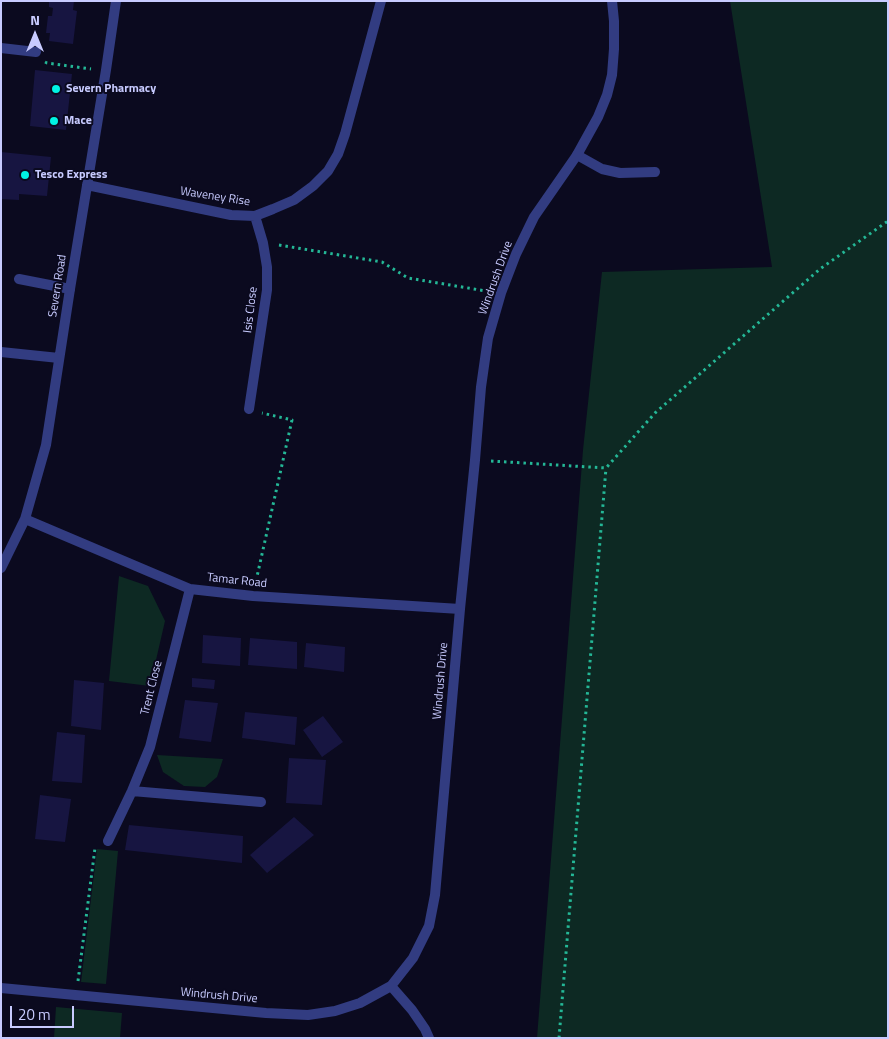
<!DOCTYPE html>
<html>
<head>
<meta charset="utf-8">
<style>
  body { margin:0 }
  #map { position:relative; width:889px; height:1039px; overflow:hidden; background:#0b0a1f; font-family:"Titillium Web",sans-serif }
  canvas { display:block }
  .frame { position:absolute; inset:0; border:2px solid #c8cbff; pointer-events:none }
  .north { position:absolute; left:10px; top:10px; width:50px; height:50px; -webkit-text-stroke:4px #0b0a1f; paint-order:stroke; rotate:0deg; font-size:14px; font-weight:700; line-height:20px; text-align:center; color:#c8cbff }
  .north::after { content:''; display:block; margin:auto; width:18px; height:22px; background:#c8cbff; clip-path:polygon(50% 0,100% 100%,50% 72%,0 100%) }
  .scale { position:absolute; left:10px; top:1006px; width:64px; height:22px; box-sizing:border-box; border:2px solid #c8cbff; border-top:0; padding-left:6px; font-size:15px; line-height:18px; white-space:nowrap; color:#c8cbff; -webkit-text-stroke:4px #0b0a1f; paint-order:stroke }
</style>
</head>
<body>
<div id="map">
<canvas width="889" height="1039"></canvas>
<div class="frame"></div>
<div class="north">N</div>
<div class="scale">20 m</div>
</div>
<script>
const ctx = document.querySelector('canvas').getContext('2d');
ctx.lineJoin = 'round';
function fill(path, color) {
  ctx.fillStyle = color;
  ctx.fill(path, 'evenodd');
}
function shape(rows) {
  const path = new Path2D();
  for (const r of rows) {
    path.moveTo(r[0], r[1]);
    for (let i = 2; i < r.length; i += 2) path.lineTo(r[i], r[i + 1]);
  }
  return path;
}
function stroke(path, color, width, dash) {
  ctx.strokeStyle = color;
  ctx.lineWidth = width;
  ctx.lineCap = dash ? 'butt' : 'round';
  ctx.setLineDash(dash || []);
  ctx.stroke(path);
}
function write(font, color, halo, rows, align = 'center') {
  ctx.font = font + ' "Titillium Web",sans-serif';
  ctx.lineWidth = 4;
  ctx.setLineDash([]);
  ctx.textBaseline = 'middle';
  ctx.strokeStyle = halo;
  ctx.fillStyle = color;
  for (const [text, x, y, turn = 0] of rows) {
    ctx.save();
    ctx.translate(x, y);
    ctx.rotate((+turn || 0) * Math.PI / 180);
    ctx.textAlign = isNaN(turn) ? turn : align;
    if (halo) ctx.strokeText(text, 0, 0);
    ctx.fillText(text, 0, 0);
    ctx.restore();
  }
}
const green = shape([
  [730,1,888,1,888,1038,537,1038,583,450,602,272,772,267],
  [119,576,148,586,165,621,150,686,109,681],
  [157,755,223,759,217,777,205,787,184,786,163,772],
  [97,849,118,851,106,984,81,982],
  [56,1007,122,1013,120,1038,54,1038]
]);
const building = shape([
  [49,1,74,1,73,10,77,11,73,44,49,41,50,33,46,33,48,16,52,16,53,8,49,7],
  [35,70,72,74,66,130,30,126],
  [1,152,51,157,47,196,19,194,19,200,1,199],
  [203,635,241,638,240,666,202,663],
  [250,638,297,642,297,669,248,665],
  [306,643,345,647,344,672,304,667],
  [192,678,215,680,214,689,192,687],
  [74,680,104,683,101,730,71,726],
  [185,700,218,703,211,742,179,738],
  [245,712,297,717,295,745,242,738],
  [323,716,343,742,322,757,303,730],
  [57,732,85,735,82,783,52,781],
  [289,758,326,760,322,805,286,803],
  [40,795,71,799,65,842,35,839],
  [294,817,314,835,267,873,250,855],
  [129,825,243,836,242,863,125,850]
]);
const path = shape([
  [45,62,47,63,91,69],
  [279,245,382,262,408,278,486,291],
  [491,461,606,468,655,413,820,269,888,221],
  [256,581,292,420,262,413],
  [78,981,95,848],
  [559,1038,606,468]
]);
const service = shape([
  [1,48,36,52],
  [577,155,602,169,620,173,655,172],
  [19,279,70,289]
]);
const minor = shape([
  [87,185,231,215,255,216,273,209,294,200,313,186,328,171,338,154,345,134,381,1],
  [1,352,59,358],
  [249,409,267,290,267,267,263,243,255,216],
  [25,519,190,589,253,596,460,609],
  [1,568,25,519,46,445,70,289,106,70,116,1],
  [132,791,261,802],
  [108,841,132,791,150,747,190,589],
  [391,986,412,1010,425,1029,429,1038],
  [1,988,266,1013,308,1015,335,1011,360,1003,391,986,413,958,429,926,435,895,460,609,475,460,481,387,488,338,501,293,516,254,534,217,577,155,598,117,607,95,612,75,614,49,614,21,612,1]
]);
const markers = [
  [56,89,5,"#00f3e4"],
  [54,121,5,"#00f3e4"],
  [25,175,5,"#00f3e4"]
];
const poiNames = [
  ["Severn Pharmacy",66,89],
  ["Mace",64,121],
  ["Tesco Express",35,175]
];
const streetNames = [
  ["Waveney Rise",215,197,9],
  ["Windrush Drive",496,278,-70],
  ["Severn Road",58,286,-81],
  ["Isis Close",251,310,-83],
  ["Tamar Road",237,581,6],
  ["Windrush Drive",441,681,-85],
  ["Trent Close",152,688,-76],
  ["Windrush Drive",219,996,5]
];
fill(green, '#0d2923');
fill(building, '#171541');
stroke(path, '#24b796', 3, [2.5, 4]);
stroke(service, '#323c81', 10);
stroke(minor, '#323c81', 10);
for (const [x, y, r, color] of markers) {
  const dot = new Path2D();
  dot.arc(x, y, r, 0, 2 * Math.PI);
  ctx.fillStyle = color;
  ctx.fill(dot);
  stroke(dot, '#0b0a1f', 2);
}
write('bold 12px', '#c8cbff', '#0b0a1f', poiNames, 'left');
write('12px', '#c8cbff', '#0b0a1f', streetNames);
</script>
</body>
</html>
